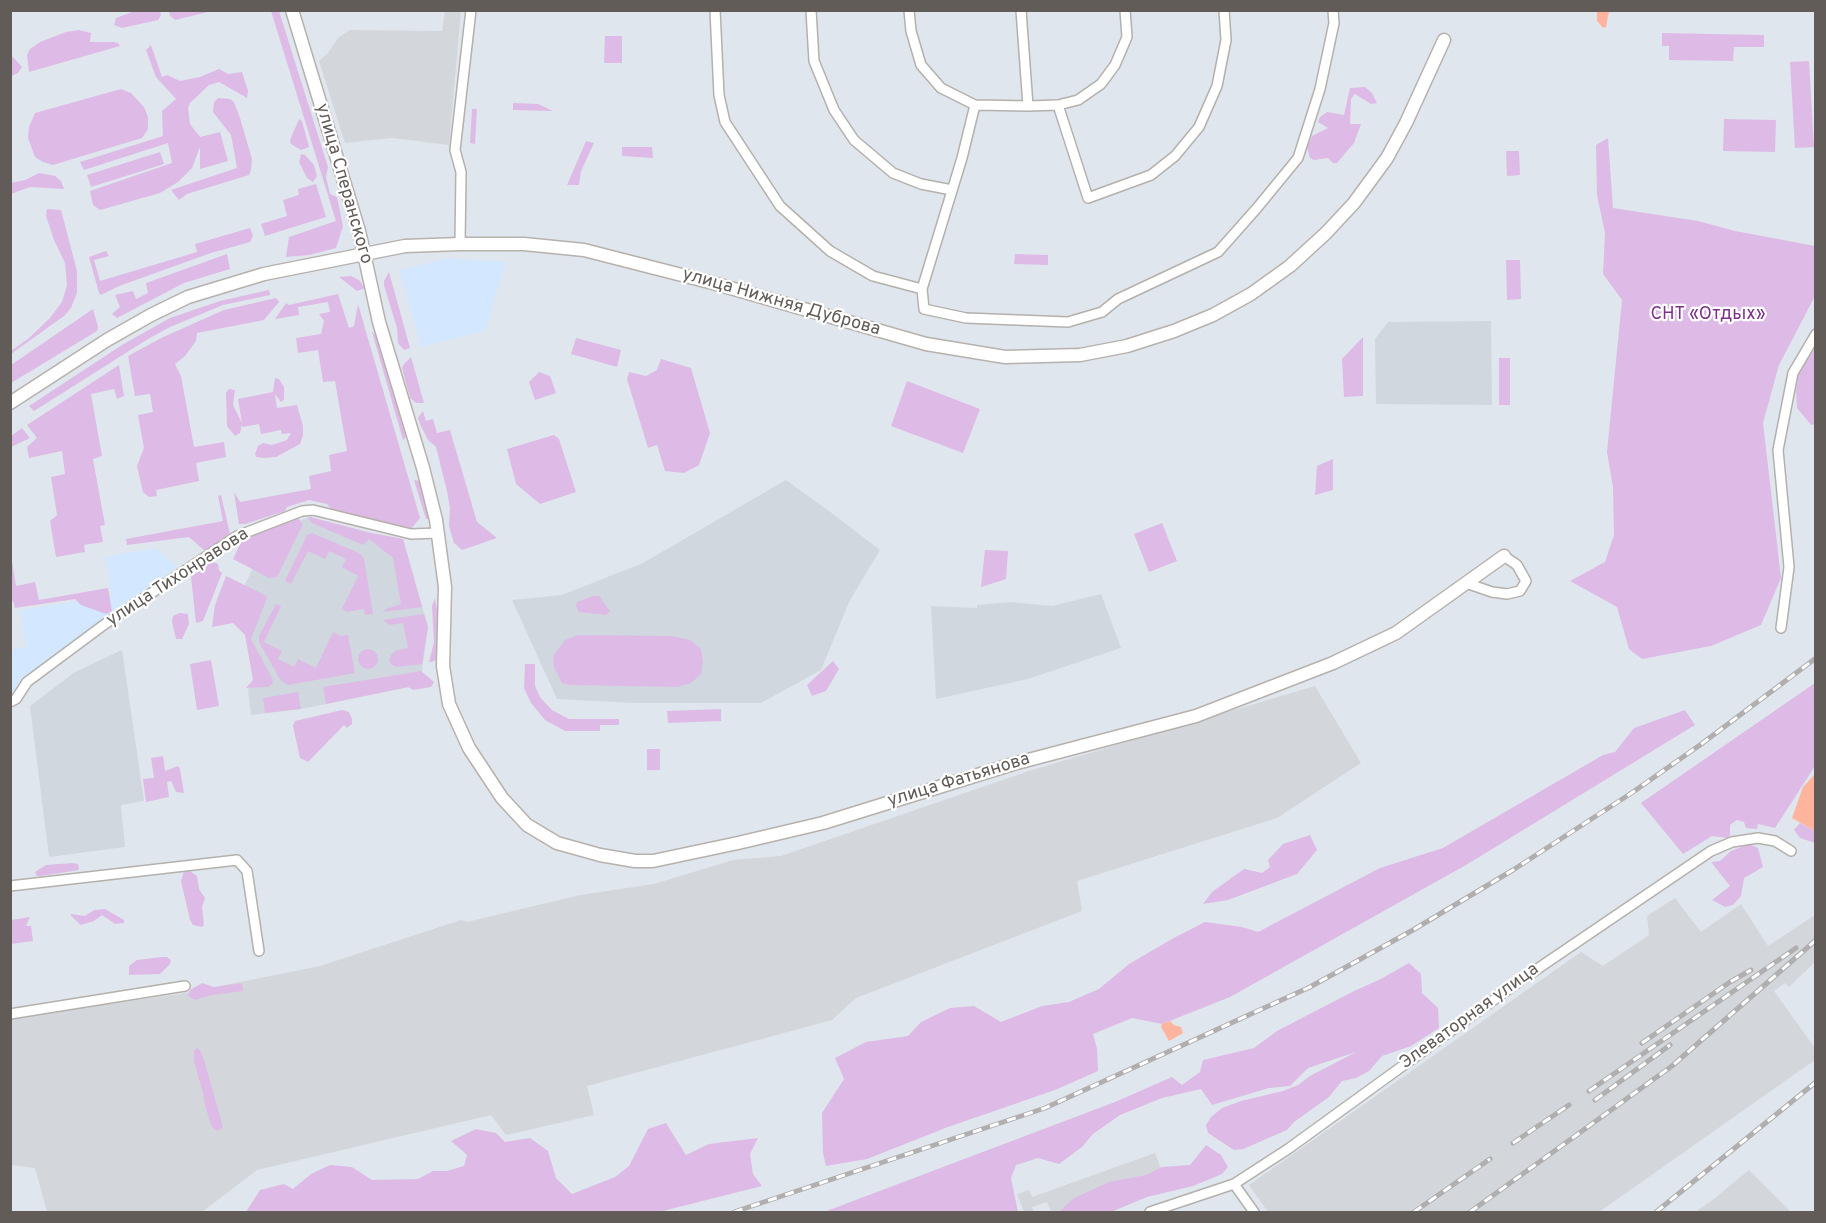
<!DOCTYPE html>
<html>
<head>
<meta charset="utf-8">
<style>
  body { margin:0 }
  #map { position:relative; width:1826px; height:1223px; overflow:hidden; background:#e0e6ed; font-family:Overpass,sans-serif }
  canvas { display:block }
  .frame { position:absolute; inset:0; border:12px solid #625c59; pointer-events:none }
</style>
</head>
<body>
<div id="map">
<canvas width="1826" height="1223"></canvas>
<div class="frame"></div>
</div>
<script>
const ctx = document.querySelector('canvas').getContext('2d');
ctx.lineJoin = 'round';
function fill(path, color) {
  ctx.fillStyle = color;
  ctx.fill(path, 'evenodd');
}
function shape(rows) {
  const path = new Path2D();
  for (const r of rows) {
    if (r.length === 3) {
      path.moveTo(r[0] + r[2], r[1]);
      path.arc(r[0], r[1], r[2], 0, 2 * Math.PI);
      continue;
    }
    path.moveTo(r[0], r[1]);
    for (let i = 2; i < r.length; i += 2) path.lineTo(r[i], r[i + 1]);
  }
  return path;
}
function stroke(path, color, width, dash) {
  ctx.strokeStyle = color;
  ctx.lineWidth = width;
  ctx.lineCap = dash ? 'butt' : 'round';
  ctx.setLineDash(dash || []);
  ctx.stroke(path);
}
function write(font, color, halo, rows, align = 'center') {
  ctx.font = font + ' Overpass,sans-serif';
  ctx.lineWidth = 4.5;
  ctx.setLineDash([]);
  ctx.textBaseline = 'middle';
  ctx.strokeStyle = halo;
  ctx.fillStyle = color;
  for (const [text, x, y, turn = 0] of rows) {
    ctx.save();
    ctx.translate(x, y);
    ctx.rotate((+turn || 0) * Math.PI / 180);
    ctx.textAlign = isNaN(turn) ? turn : align;
    if (halo) ctx.strokeText(text, 0, 0);
    ctx.fillText(text, 0, 0);
    ctx.restore();
  }
}
const commercial = shape([
  [449,258,506,262,485,331,421,347,399,270],
  [156,548,177,567,19,681,11,695,11,650,26,647,20,610,112,596,105,557]
]);
const industrial = shape([
  [445,11,461,11,449,145,392,138,345,143,319,61,328,53,338,38,350,30,442,31],
  [1315,686,1361,763,1277,818,1077,881,1082,911,856,998,832,1020,587,1086,594,1115,506,1135,491,1115,257,1170,202,1212,47,1212,35,1168,11,1165,11,1018,180,994,320,966,461,920,467,922,580,895,654,884,733,860,781,856,1029,771],
  [1675,898,1701,932,1741,904,1768,946,1815,915,1815,962,1789,987,1785,983,1774,991,1815,1048,1815,1060,1599,1212,1268,1212,1249,1185,1581,952,1603,966,1649,935,1647,916],
  [1155,1153,1163,1174,1056,1212,1051,1212,1047,1202,1032,1207,1034,1212,1024,1212,1017,1194,1029,1190,1032,1197],
  [1749,1170,1791,1212,1695,1212,1710,1202]
]);
const education = shape([
  [1491,321,1492,405,1376,404,1375,339,1388,322],
  [786,480,833,514,880,550,850,600,821,670,761,703,634,703,557,699,512,600,562,595,643,563],
  [310,517,371,533,403,539,428,627,420,685,301,709,251,715,248,689,258,682,240,595,270,532],
  [1101,594,1121,648,1028,679,936,699,931,606,977,608,977,605,1010,602,1052,606],
  [122,650,144,801,121,805,125,847,49,857,30,706,75,672]
]);
const green = shape([
  [135,11,160,11,161,15,158,20,122,28,114,25,116,18],
  [169,11,169,10,212,11,175,20,170,16],
  [271,11,279,11,328,167,326,177,330,194,337,197,343,226,336,248,309,255,286,257,289,237,336,221],
  [79,30,91,33,90,42,114,42,118,43,120,46,29,72,27,55,30,49,40,42,66,32],
  [1662,33,1764,35,1764,47,1734,47,1733,61,1669,60,1669,46,1662,46],
  [605,36,622,36,622,63,604,63],
  [151,45,162,77,167,75,180,81,200,77,219,69,228,74,242,72,248,91,247,98,219,82,209,85,190,103,188,108,190,124,200,137,220,132,228,161,200,169,200,147,192,168,178,182,160,193,100,210,93,205,90,191,172,163,168,143,84,170,80,162,163,136,162,111,176,99,156,77,146,50],
  [10,54,22,67,18,73,11,76],
  [1809,61,1814,147,1795,148,1790,62],
  [1365,87,1372,93,1377,103,1371,104,1355,94,1351,99,1350,124,1361,124,1354,143,1337,163,1333,163,1328,158,1314,160,1310,158,1307,147,1312,136,1328,128,1318,122,1320,117,1327,112,1344,115,1350,88],
  [121,89,131,93,144,107,148,117,148,129,142,138,53,165,43,162,35,157,28,138,29,127,35,113],
  [218,98,230,99,234,102,240,118,252,159,251,170,249,175,187,194,179,200,171,190,237,168,231,135,213,112,214,102],
  [513,103,538,104,553,111,513,110],
  [472,109,477,109,475,144,470,143],
  [299,119,302,121,309,147,301,150,291,144,290,140],
  [1724,119,1776,120,1775,152,1723,151],
  [1608,138,1613,208,1698,221,1735,231,1815,246,1815,296,1779,365,1763,423,1781,578,1761,625,1711,646,1642,659,1629,649,1617,607,1570,581,1605,562,1614,535,1613,487,1607,452,1622,300,1603,274,1605,233,1597,195,1596,145],
  [586,141,594,143,581,171,579,185,567,185],
  [622,147,652,147,653,158,622,156],
  [1506,151,1519,151,1520,175,1507,176],
  [160,152,164,164,91,187,87,175],
  [301,154,305,155,314,165,317,176,313,182,307,178,299,162],
  [39,173,55,176,61,181,64,189,30,187,11,194,11,183,25,180],
  [316,184,326,217,265,236,261,224,287,216,283,200,299,195,298,189],
  [47,209,61,210,77,271,77,293,71,308,64,316,11,354,11,351,29,338,50,318,62,302,67,285,65,263,54,240,46,216],
  [250,228,253,236,250,242,211,253,119,286,101,295,99,293,89,257,106,251,109,256,94,260,100,281,197,252,195,244],
  [227,254,230,269,184,283,117,318,112,314,120,307,115,295,133,291,136,299,148,293,146,283],
  [1015,254,1048,255,1048,265,1014,264],
  [1520,260,1521,299,1507,300,1506,260],
  [389,272,410,348,404,350,398,343,397,328,384,285,384,281],
  [351,276,359,280,365,288,357,291,339,277],
  [269,290,270,295,223,305,170,327,148,339,34,411,29,406,122,345,170,318,220,301],
  [338,294,349,328,354,326,358,304,420,518,411,529,332,510,327,504,309,500,287,507,285,511,245,524,239,524,234,492,240,502,311,489,309,476,331,471,329,455,347,451,335,381,323,382,318,350,298,353,296,338,321,334,324,321,319,314,330,312,328,302,298,307,299,315,275,319,286,303,289,305],
  [276,298,279,302,264,320,197,333,196,341,185,356,175,364,181,376,194,447,224,442,226,457,196,463,199,481,156,490,157,496,149,497,143,492,137,466,144,448,138,415,153,412,150,394,135,396,128,356,161,338,224,310],
  [93,309,98,327,97,331,11,383,11,365],
  [372,332,379,337,408,435,403,440],
  [1363,337,1363,396,1344,397,1342,359],
  [576,338,621,350,617,367,571,354],
  [1815,348,1815,424,1811,425,1797,408,1796,391,1799,372],
  [411,357,424,403,416,403,410,398,402,368,404,364],
  [1499,358,1510,358,1510,405,1499,405],
  [661,359,691,368,710,433,699,465,684,473,665,471,657,445,648,448,627,379,629,372,646,376,657,370],
  [119,365,124,396,117,399,114,389,91,394,102,456,93,459,105,525,100,526,103,542,84,545,85,552,56,557,50,521,57,515,51,477,65,474,62,451,29,458,27,447,37,438,27,425],
  [539,372,550,376,556,393,535,400,529,382],
  [275,378,279,379,284,387,284,400,281,402,275,394,277,408,297,405,303,426,303,435,300,444,276,457,264,458,256,457,255,454,258,446,263,443,272,445,287,440,291,433,282,434,281,430,261,434,259,424,243,427,242,425,240,433,235,436,227,426,226,393,229,389,235,390,233,405,242,423,238,399,273,392],
  [907,381,980,409,963,453,891,426],
  [423,411,426,421,433,419,437,433,450,430,477,522,497,538,462,550,454,543,449,526,450,509,447,491,436,447,428,440,420,424,418,418],
  [22,428,30,438,11,447,11,436],
  [554,435,559,439,576,492,540,504,516,484,507,449],
  [1333,459,1333,490,1315,495,1317,466],
  [414,480,420,481,432,519,426,519],
  [221,495,230,534,205,551,189,537,127,545,126,539,223,521,218,496],
  [310,517,371,533,403,539,422,607,382,612,386,609,401,604,393,558,369,539,363,545,312,523,308,518],
  [295,518,298,518,303,524,277,577,269,578,233,559,242,540],
  [1162,523,1177,561,1149,572,1134,534],
  [312,533,359,553,364,558,373,614,365,615,364,609,346,612,342,609,358,576,342,567,346,559,329,551,325,559,308,551,291,584,285,581,307,535],
  [985,550,1008,551,1006,579,981,587],
  [11,555,16,586,35,582,39,600,108,588,112,611,106,614,81,605,75,599,15,608,13,601,11,601],
  [211,561,218,564,219,570,222,573,203,621,196,623,191,577],
  [226,576,265,595,267,598,251,639,272,678,273,683,269,687,246,688,253,680,245,635,233,623,212,627,215,605],
  [593,596,599,596,610,611,606,615,579,612,576,606,577,602],
  [435,598,439,622,438,656,435,661,429,662,434,642,432,606],
  [276,604,281,606,264,642,282,651,278,659,294,667,298,659,316,668,333,632,341,636,348,635,355,673,288,685,281,681,259,642,259,636],
  [179,613,188,614,189,624,182,639,176,639,172,622,173,616],
  [424,614,428,627,422,664,397,667,392,665,389,661,391,655,395,651,408,648,403,623,390,625,383,620],
  [578,635,672,636,690,640,701,649,703,662,701,674,691,683,677,687,570,685,562,683,559,677,554,668,553,656,565,640],
  [368,659,10],
  [211,660,219,706,197,710,190,664],
  [833,661,839,669,826,691,812,696,807,685],
  [525,664,535,664,535,686,540,697,552,710,569,719,619,719,619,725,600,725,600,731,565,731,545,720,531,703,524,688],
  [421,671,434,682,431,687,413,690,408,687,326,704,323,687],
  [1815,683,1815,766,1775,828,1758,824,1757,829,1746,828,1744,822,1737,820,1730,825,1730,835,1728,838,1712,836,1683,854,1641,803],
  [298,692,301,709,265,713,263,698],
  [721,709,721,721,668,723,667,711],
  [342,710,349,712,352,719,352,724,347,728,344,725,308,762,300,758,293,726,295,721],
  [1685,710,1695,725,1466,865,1230,997,1162,1024,1132,1018,1093,1034,1097,1049,1098,1071,1055,1090,948,1127,867,1159,826,1166,823,1153,822,1113,844,1079,835,1058,866,1042,908,1036,921,1022,950,1008,974,1006,1001,1022,1042,1006,1069,1002,1099,989,1129,964,1172,939,1205,922,1242,927,1258,932,1380,868,1443,848,1603,755,1615,752,1634,728],
  [647,749,660,749,660,770,647,770],
  [163,756,165,771,178,766,180,769,184,793,176,792,171,781,167,782,169,797,146,802,143,779,154,778,151,758],
  [1800,823,1815,831,1815,843,1800,838,1794,830],
  [1310,835,1317,850,1297,874,1228,900,1203,904,1212,892,1244,869,1262,873,1270,867,1268,860,1283,844],
  [1749,844,1758,848,1763,867,1744,878,1741,896,1733,905,1725,907,1712,900,1730,886,1711,862,1720,861,1731,851],
  [72,863,78,864,79,870,40,876,37,876,35,872,46,865],
  [188,870,197,876,199,889,205,898,202,907,204,925,202,927,193,925,190,920,181,881,184,871],
  [105,909,124,920,124,923,115,924,102,915,94,921,81,925,71,916,71,914,85,916,94,910],
  [30,917,26,926,31,926,33,941,11,944,11,920],
  [162,957,167,957,171,960,170,964,160,974,129,975,129,966,137,960],
  [1409,963,1421,974,1422,993,1438,1008,1439,1028,1411,1046,1382,1056,1369,1071,1356,1078,1342,1081,1329,1097,1294,1122,1287,1130,1243,1149,1234,1150,1208,1133,1206,1125,1211,1117,1222,1108,1241,1101,1283,1091,1298,1085,1310,1076,1356,1052,1308,1068,1290,1086,1269,1088,1212,1105,1201,1089,1162,1098,1120,1115,1093,1134,1082,1147,1059,1164,1038,1158,1016,1165,1011,1178,1018,1212,824,1212,1115,1102,1172,1077,1182,1085,1200,1072,1203,1060,1254,1048,1277,1031,1354,991,1381,979],
  [202,983,214,987,242,983,243,991,212,995,195,1000,188,996,190,990],
  [197,1048,200,1050,204,1060,223,1127,218,1131,212,1127,205,1106,203,1093,194,1061,194,1050],
  [666,1123,686,1155,709,1144,758,1138,750,1154,753,1174,762,1186,659,1212,246,1212,260,1190,284,1184,293,1189,311,1174,330,1165,352,1167,372,1180,418,1179,433,1171,447,1171,464,1166,467,1155,451,1141,476,1129,496,1133,505,1142,530,1138,548,1151,556,1178,572,1194,615,1177,629,1166,648,1129],
  [1206,1145,1221,1155,1228,1167,1222,1174,1193,1186,1147,1197,1111,1212,1059,1212,1074,1198,1109,1182,1146,1175,1162,1167,1190,1165]
]);
const water = shape([
  [1597,11,1609,11,1606,27,1603,28,1597,21],
  [1815,774,1815,831,1792,818,1803,787],
  [1170,1021,1174,1025,1181,1027,1183,1033,1169,1041,1161,1027,1162,1024]
]);
const street = shape([
  [715,10,719,95,725,122,780,206,830,251,873,276,922,289],
  [811,10,814,61,834,110,854,140,893,173,921,184,952,190],
  [909,10,911,31,921,65,941,88,975,105,1028,106,1058,105,1078,100,1101,84,1115,65,1127,37,1125,10],
  [1021,10,1028,106],
  [975,105,962,158,922,289,924,309,966,318,1068,322,1102,312,1118,299,1218,252,1257,208,1298,158,1320,89,1334,23,1333,10],
  [1058,105,1088,198,1151,175,1175,156,1199,127,1217,86,1226,40,1224,10],
  [460,244,461,172,455,150,471,10],
  [1466,583,1492,592,1507,594,1520,591,1526,581,1517,565,1504,556],
  [1781,628,1789,567,1778,450,1793,373,1816,334],
  [10,702,16,699,27,682,105,624,237,536,302,511,313,510,411,534,438,533],
  [10,886,237,860,247,871,259,951],
  [10,1014,185,986],
  [1234,1184,1254,1212],
  [1150,1212,1234,1184,1288,1149,1524,978,1711,851,1732,842,1758,838,1775,841,1791,851]
]);
const secondary = shape([
  [292,10,359,231,379,322,423,468,436,520,445,587,443,666,449,704,469,748,502,798,527,825,557,843,600,855,635,861,653,861,738,843,823,823,1013,764,1196,716,1333,663,1396,633,1504,556],
  [10,403,107,340,151,315,188,297,264,274,405,246,460,244,524,244,584,250,713,283,926,344,1005,357,1080,355,1127,346,1174,331,1213,315,1251,294,1290,266,1326,233,1354,203,1387,158,1406,123,1444,40]
]);
const rail = shape([
  [1642,1043,1730,982,1751,970],
  [1589,1091,1796,948],
  [1595,1100,1670,1045],
  [1513,1143,1569,1105],
  [734,1212,1045,1108,1310,987,1413,930,1513,870,1633,792,1700,745,1816,658],
  [1414,1212,1490,1159],
  [1470,1212,1672,1066,1816,940],
  [1656,1212,1816,1082]
]);
const streetNames = [
  ["улица Сперанского",343,184,74],
  ["улица Нижняя Дуброва",781,303,16],
  ["улица Тихонравова",178,578,-33],
  ["улица Фатьянова",959,781,-17],
  ["Элеваторная улица",1470,1017,-36]
];
const parkNames = [
  ["СНТ «Отдых»",1708,315]
];
fill(commercial, '#d3e7ff');
fill(industrial, '#d3d7db');
fill(education, '#d1d7df');
fill(green, '#ddbbe6');
fill(water, '#ffb49e');
stroke(street, '#b4b0ac', 12);
stroke(secondary, '#b7b1ad', 15);
stroke(street, '#fff', 9);
stroke(secondary, '#fff', 12);
stroke(rail, '#b0aeae', 5);
stroke(rail, '#fff', 3, [9]);
write('18px', '#625c59', '#fff', streetNames);
write('18px', '#7b3189', '#fff', parkNames);
</script>
</body>
</html>
